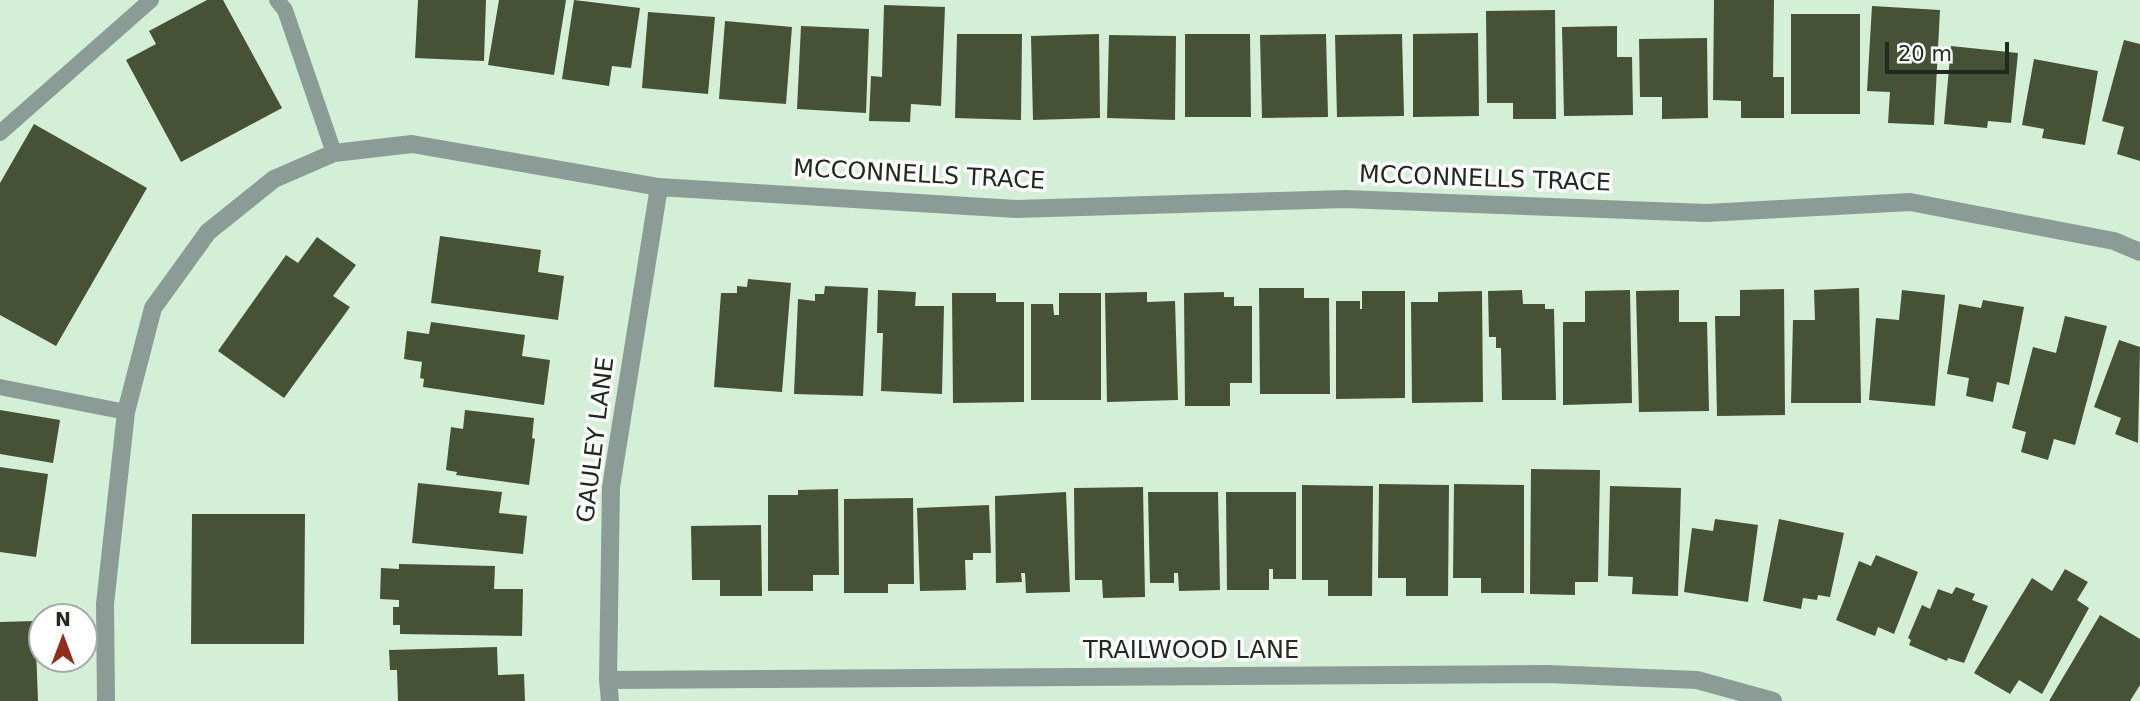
<!DOCTYPE html>
<html>
<head>
<meta charset="utf-8">
<style>
  body { margin:0 }
  #map { position:relative; width:2140px; height:701px; overflow:hidden; background:#d3efd6; font-family:"DejaVu Sans",sans-serif }
  canvas { display:block }
  .north { position:absolute; left:28px; top:603px; width:70px; height:70px; box-sizing:border-box; background:#fff; border:2px solid #a6aaa6; border-radius:50%; rotate:0deg; font-size:19px; font-weight:700; line-height:28px; text-align:center; color:#202a21 }
  .north::after { content:''; display:block; margin:auto; width:24px; height:32px; background:#952b1a; clip-path:polygon(50% 0,100% 100%,50% 72%,0 100%) }
  .scale { position:absolute; left:1885px; top:42px; width:124px; height:32px; box-sizing:border-box; border:4px solid #202a21; border-top:0; padding-left:9px; font-size:21px; line-height:24px; white-space:nowrap; color:#202a21; -webkit-text-stroke:5px #fff; paint-order:stroke }
</style>
</head>
<body>
<div id="map">
<canvas width="2140" height="701"></canvas>
<div class="north">N</div>
<div class="scale">20 m</div>
</div>
<script>
const ctx = document.querySelector('canvas').getContext('2d');
ctx.lineJoin = 'round';
function fill(path, color) {
  ctx.fillStyle = color;
  ctx.fill(path, 'evenodd');
}
function shape(rows) {
  const path = new Path2D();
  for (const r of rows) {
    path.moveTo(r[0], r[1]);
    for (let i = 2; i < r.length; i += 2) path.lineTo(r[i], r[i + 1]);
  }
  return path;
}
function stroke(path, color, width, dash) {
  ctx.strokeStyle = color;
  ctx.lineWidth = width;
  ctx.lineCap = dash ? 'butt' : 'round';
  ctx.setLineDash(dash || []);
  ctx.stroke(path);
}
function write(font, color, halo, rows, align = 'center') {
  ctx.font = font + ' "DejaVu Sans",sans-serif';
  ctx.lineWidth = 7;
  ctx.setLineDash([]);
  ctx.textBaseline = 'middle';
  ctx.strokeStyle = halo;
  ctx.fillStyle = color;
  for (const [text, x, y, turn = 0] of rows) {
    ctx.save();
    ctx.translate(x, y);
    ctx.rotate((+turn || 0) * Math.PI / 180);
    ctx.textAlign = isNaN(turn) ? turn : align;
    if (halo) ctx.strokeText(text, 0, 0);
    ctx.fillText(text, 0, 0);
    ctx.restore();
  }
}
const building = shape([
  [207,0,223,0,282,108,181,162,126,60,156,44,149,31],
  [418,0,486,0,484,61,415,58],
  [499,0,566,0,554,75,488,65],
  [574,0,640,8,631,68,612,66,609,86,562,79],
  [1714,0,1774,0,1773,77,1784,77,1784,118,1741,118,1741,101,1713,100],
  [884,5,945,7,941,106,911,104,910,122,869,121,871,76,882,77],
  [1872,6,1940,10,1934,125,1888,123,1890,92,1867,91],
  [1555,10,1556,119,1513,119,1513,103,1487,103,1486,11],
  [648,12,715,17,708,94,642,88],
  [1791,14,1860,14,1860,114,1791,114],
  [725,21,792,27,786,104,719,99],
  [801,26,869,29,866,113,797,109],
  [1617,26,1617,57,1632,57,1633,115,1564,116,1562,27],
  [1478,33,1479,116,1413,117,1413,34],
  [957,34,1022,34,1021,120,955,118],
  [1099,34,1100,118,1033,120,1031,36],
  [1185,34,1250,34,1251,117,1185,117],
  [1326,34,1328,117,1262,118,1260,35],
  [1402,34,1404,116,1337,117,1335,35],
  [1109,35,1176,36,1175,120,1107,118],
  [1707,38,1708,118,1662,119,1662,97,1640,97,1639,39],
  [2124,40,2140,44,2140,161,2117,154,2124,127,2102,121],
  [1951,46,2018,53,2011,123,1988,121,1987,128,1944,124],
  [2034,59,2098,71,2085,145,2042,138,2044,129,2022,125],
  [34,124,147,188,56,346,0,315,0,183],
  [440,236,541,250,538,272,564,276,558,320,431,303],
  [317,237,356,265,333,296,350,307,284,398,218,351,286,255,298,263],
  [748,279,791,283,782,392,714,387,721,293,737,293,737,286,747,287],
  [825,286,868,288,863,396,794,394,798,299,815,301,815,294,824,294],
  [1259,288,1304,288,1304,298,1329,298,1330,394,1260,394],
  [1859,288,1861,403,1791,403,1793,320,1815,320,1814,290],
  [1784,289,1785,415,1717,416,1715,316,1740,316,1740,290],
  [878,290,916,292,915,306,944,306,942,394,881,391,883,333,877,333],
  [1522,290,1523,304,1545,304,1545,309,1554,309,1556,400,1502,400,1501,348,1496,348,1496,337,1489,337,1488,291],
  [1630,290,1632,403,1563,405,1563,322,1585,322,1585,291],
  [1679,290,1679,322,1707,322,1709,411,1639,412,1636,291],
  [1902,290,1945,295,1935,406,1869,400,1876,318,1899,320],
  [1362,291,1405,291,1405,398,1336,399,1336,301,1360,301,1360,309,1362,309],
  [1482,291,1483,402,1412,403,1411,302,1438,302,1438,292],
  [1147,292,1147,302,1175,301,1178,400,1107,402,1105,293],
  [1224,292,1224,297,1234,297,1234,306,1252,306,1252,383,1230,383,1230,406,1185,406,1184,293],
  [952,293,996,293,996,302,1024,302,1024,402,953,403],
  [1059,293,1101,293,1101,400,1031,400,1031,304,1053,304,1054,315,1059,315],
  [1983,300,2024,307,2009,385,1997,382,1993,402,1966,396,1969,378,1947,374,1959,304,1981,308],
  [2065,316,2107,326,2075,445,2054,439,2048,460,2021,452,2026,432,2012,428,2033,347,2056,353],
  [431,322,525,335,522,356,550,360,544,405,423,387,424,379,420,378,422,362,404,359,407,331,429,334],
  [2119,340,2140,347,2138,443,2115,434,2121,418,2094,407],
  [0,410,60,420,53,463,0,454],
  [465,410,534,418,532,438,535,439,529,485,456,475,457,472,446,470,451,427,463,429],
  [0,467,48,474,36,557,0,552],
  [1531,469,1600,470,1598,582,1575,582,1575,595,1530,594],
  [418,483,502,492,499,513,527,516,523,554,412,543],
  [1379,484,1449,485,1448,596,1406,596,1406,578,1378,578],
  [1454,484,1524,485,1524,593,1481,593,1481,578,1453,578],
  [1302,485,1373,486,1372,596,1328,596,1328,580,1302,580],
  [1610,486,1681,488,1678,596,1632,594,1633,577,1608,576],
  [1143,487,1145,597,1103,598,1102,580,1075,580,1074,488],
  [838,489,839,575,813,575,813,591,768,591,768,495,798,495,798,490],
  [1066,492,1070,592,1026,593,1025,573,1021,573,1022,582,996,583,995,496],
  [1148,492,1218,492,1220,590,1179,591,1178,573,1174,573,1174,583,1150,583],
  [1226,492,1296,492,1296,579,1273,579,1273,569,1269,569,1269,590,1227,590],
  [913,498,914,584,888,584,888,593,844,593,844,499],
  [989,505,991,553,973,553,973,560,965,560,966,590,920,591,917,508],
  [192,514,305,514,304,644,191,644],
  [1715,519,1758,525,1748,602,1684,592,1692,528,1713,531],
  [1779,519,1844,533,1830,597,1818,595,1817,600,1803,598,1801,609,1763,601],
  [761,525,762,596,720,596,720,580,692,580,691,526],
  [1876,555,1918,572,1894,634,1878,627,1875,636,1836,620,1859,561,1871,566],
  [399,564,495,566,494,589,523,589,522,636,400,634,400,625,393,625,393,607,399,607,399,600,380,599,381,568,399,569],
  [2065,569,2088,582,2077,600,2089,608,2042,694,2019,680,2010,694,1974,673,2032,578,2052,591],
  [1956,587,1975,594,1972,600,1988,606,1964,663,1948,658,1947,661,1909,645,1911,640,1908,638,1922,605,1930,609,1938,589,1952,594],
  [2100,615,2140,639,2140,685,2130,701,2049,701],
  [35,621,38,701,0,701,0,622],
  [497,647,498,675,524,674,525,701,398,701,397,670,390,670,389,650]
]);
const lane = shape([
  [277,0,285,10,334,153],
  [0,133,151,0],
  [0,387,126,412]
]);
const street = shape([
  [608,680,1548,674,1697,680,1773,701],
  [106,701,105,604,126,412,153,308,208,232,274,179,334,153,412,144,659,187,1016,209,1345,199,1706,213,1910,202,2114,241,2140,252],
  [610,701,608,680,611,487,659,187]
]);
const streetNames = [
  ["MCCONNELLS TRACE",919,176,3],
  ["MCCONNELLS TRACE",1485,180,2],
  ["GAULEY LANE",597,440,-83],
  ["TRAILWOOD LANE",1191,652]
];
fill(building, '#475136');
stroke(lane, '#8b9c96', 16);
stroke(street, '#8b9c96', 18);
write('24px', '#202a21', '#fff', streetNames);
</script>
</body>
</html>
